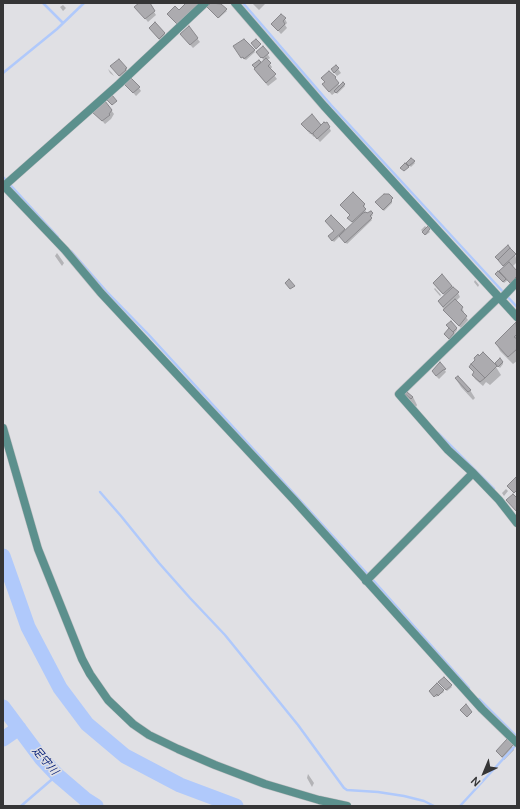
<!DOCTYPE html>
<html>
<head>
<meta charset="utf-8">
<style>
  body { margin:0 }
  #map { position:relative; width:520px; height:809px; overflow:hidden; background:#e0e0e4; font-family:Manrope,sans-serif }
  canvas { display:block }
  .frame { position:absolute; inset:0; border:4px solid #353536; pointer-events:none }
  .north { position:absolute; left:464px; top:753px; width:40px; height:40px; -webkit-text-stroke:3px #e0e0e4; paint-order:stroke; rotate:224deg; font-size:11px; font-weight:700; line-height:16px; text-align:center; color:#353536 }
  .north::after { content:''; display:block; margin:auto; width:14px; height:18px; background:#353536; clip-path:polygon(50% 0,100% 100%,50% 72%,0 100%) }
</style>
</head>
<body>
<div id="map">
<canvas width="520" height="809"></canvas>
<div class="frame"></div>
<div class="north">N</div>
</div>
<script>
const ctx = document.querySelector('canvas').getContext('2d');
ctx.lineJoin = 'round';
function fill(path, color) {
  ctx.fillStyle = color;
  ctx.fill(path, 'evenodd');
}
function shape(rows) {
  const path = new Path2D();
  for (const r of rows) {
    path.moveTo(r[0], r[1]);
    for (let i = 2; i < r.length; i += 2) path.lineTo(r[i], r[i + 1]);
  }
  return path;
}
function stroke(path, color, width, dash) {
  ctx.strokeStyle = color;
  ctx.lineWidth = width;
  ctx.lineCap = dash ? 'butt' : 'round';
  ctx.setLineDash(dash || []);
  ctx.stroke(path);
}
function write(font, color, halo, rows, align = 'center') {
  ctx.font = font + ' Manrope,"Noto Sans JP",sans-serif';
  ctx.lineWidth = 3;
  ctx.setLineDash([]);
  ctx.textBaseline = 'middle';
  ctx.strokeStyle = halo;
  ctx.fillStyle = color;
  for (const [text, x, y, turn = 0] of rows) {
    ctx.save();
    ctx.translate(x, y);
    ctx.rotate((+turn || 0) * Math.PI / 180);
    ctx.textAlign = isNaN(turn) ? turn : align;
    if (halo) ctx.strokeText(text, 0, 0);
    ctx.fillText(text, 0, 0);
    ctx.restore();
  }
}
const shadow = shape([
  [140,3,148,3,156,15,148,22,136,7],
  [212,3,217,3,227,11,219,18,208,7],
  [252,3,264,3,265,4,259,10],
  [63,5,66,8,63,11,60,7],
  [285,19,287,23,285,25,287,28,281,34,272,24],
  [150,28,164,33,166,37,161,42],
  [189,28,200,42,193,48,184,38],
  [244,40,255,52,246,60,240,56],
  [263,47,270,58,267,60,272,67,270,70,277,79,268,86,257,73,254,66,259,61,261,64,264,61,260,55],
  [336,66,341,73,337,76,332,70],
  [126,68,128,72,122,79,114,70],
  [108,69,112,73,114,76,110,73],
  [329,72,335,78,340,87,343,83,345,86,337,94,336,92,332,95,323,85,326,83],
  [126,84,139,88,141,91,136,96],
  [111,110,114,114,111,119,105,124,94,112],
  [302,124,329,127,331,131,320,142,315,136,314,137,311,134,310,134],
  [414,162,415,163,411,167,408,164],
  [392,199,392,203,384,211,377,204],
  [364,204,365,206,363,208,366,211,362,215,370,212,373,215,370,218,372,220,347,244,340,236,334,242,330,238,344,230,345,232,354,224,349,219],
  [425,226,430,232,426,235,421,230],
  [57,253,64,263,62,266,55,256],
  [515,255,517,262,512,267,517,273,517,278,512,283,508,280,504,283,496,274,504,267,499,261],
  [475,280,479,285,478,287,474,282],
  [434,283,452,286,458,293,460,297,456,301,462,308,464,312,463,313,468,320,461,328,447,314,439,302,445,296,437,288],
  [435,288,441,295,440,296,434,289],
  [516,324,517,325,517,361,513,364,500,351,496,343],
  [457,328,457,330,450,340,446,336],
  [476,361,496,367,501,375,490,385,486,382,483,386,475,379,473,375,475,373,470,367],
  [503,362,503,364,500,368,497,365],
  [444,369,446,372,439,379,435,375],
  [456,379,470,390,475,398,473,400,461,387],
  [406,394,413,397,417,405,416,407,411,402],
  [506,489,508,491,504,496,502,493],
  [437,684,444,692,436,697,431,692],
  [440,684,451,686,452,687,447,691],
  [512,746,514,750,504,760,497,752],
  [308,774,314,783,312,787,307,778]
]);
const stream = shape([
  [43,3,63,23],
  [243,3,331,105,517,307],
  [3,73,57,29,84,3],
  [3,177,58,237],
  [71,251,107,292,148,334,213,405,372,579,469,688],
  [438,433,494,489],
  [100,492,121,516,159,563,190,598,225,635,298,725,344,788,347,790,378,792,404,796,424,801,434,806],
  [479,699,517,737],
  [21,806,57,775],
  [460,806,516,745]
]);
const river = shape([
  [3,556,28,627,60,688,87,724,125,756,180,785,236,806],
  [3,707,41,758,57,775,85,799,96,806],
  [3,739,19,728]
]);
const building = shape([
  [139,3,150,3,155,11,145,19,134,7,139,3],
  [186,3,199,3,177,24,167,14,175,6,179,10,186,3],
  [211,3,221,4,227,9,218,18,207,7,211,3],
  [281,14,286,18,283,21,285,24,278,31,271,24,281,14],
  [155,22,165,33,159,39,149,28,155,22],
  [189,26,198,38,190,45,180,34,189,26],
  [244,39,255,50,244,59,243,57,241,58,233,46,244,39],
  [256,39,261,44,256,49,251,43,256,39],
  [263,46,269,53,263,58,262,57,261,58,256,52,263,46],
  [266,58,271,63,268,66,276,74,266,83,254,69,266,58],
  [119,59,127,68,125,69,126,70,119,76,110,66,119,59],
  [259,60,261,62,255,68,252,65,259,60],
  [336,65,339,68,334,73,331,69,336,65],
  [329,71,336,77,335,78,339,83,329,92,322,84,325,82,321,78,329,71],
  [131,78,140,87,133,93,124,84,131,78],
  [343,82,345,84,336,93,334,91,343,82],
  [112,95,117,101,112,105,107,100,112,95],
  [105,101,112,110,109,114,110,115,102,121,92,112,105,101],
  [312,114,321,125,312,134,309,131,308,131,301,124,312,114],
  [324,122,325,123,327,122,330,127,317,139,313,134,313,133,324,122],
  [411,158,415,161,409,166,406,163,411,158],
  [405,163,409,167,404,171,400,168,405,163],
  [353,192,365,204,363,206,366,209,352,222,347,218,350,215,340,205,353,192],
  [384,194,389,194,393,198,391,200,392,201,383,210,375,202,384,194],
  [371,211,373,213,370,216,372,218,345,243,339,236,363,213,366,212,367,213,371,211],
  [331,215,345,229,332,241,328,236,334,231,325,221,331,215],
  [428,226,430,229,425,235,422,232,428,226],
  [508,245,510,248,498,260,495,257,508,245],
  [510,248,516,254,503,266,498,260,510,248],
  [509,262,517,271,517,276,510,283,499,271,509,262],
  [498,271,506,279,503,282,495,274,498,271],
  [442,274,452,286,443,294,433,283,442,274],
  [289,279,295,286,290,289,285,283,289,279],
  [453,287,459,292,443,307,438,301,453,287],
  [455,299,463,307,461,310,467,316,459,326,443,310,455,299],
  [451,321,457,328,453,332,446,325,451,321],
  [516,322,517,334,514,337,517,339,517,349,508,357,495,343,516,322],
  [449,328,454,333,449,339,444,334,449,328],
  [483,352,497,366,485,378,471,364,475,360,474,358,478,354,479,356,483,352],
  [500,358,503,362,498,367,495,363,500,358],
  [440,362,446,369,443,370,436,376,432,371,440,362],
  [471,364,485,378,480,382,472,375,474,372,469,367,471,364],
  [458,376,471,390,468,392,455,378,458,376],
  [407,392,413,397,411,399,405,394,407,392],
  [517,476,517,490,514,493,507,486,517,476],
  [513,494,517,498,517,512,506,500,513,494],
  [444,677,452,685,446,690,438,682,444,677],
  [437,683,444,690,438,696,437,694,434,697,429,691,437,683],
  [466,704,472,712,467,717,460,710,466,704],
  [507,739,513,745,502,757,496,751,507,739]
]);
const minor = shape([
  [235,3,324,106,517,317],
  [3,185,65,250,101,293,294,500,482,709,517,743],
  [4,186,119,84,205,3],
  [501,299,517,282],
  [3,428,38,549,82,659,90,674,108,700,133,724,149,735,178,749,215,765,265,784,319,800,347,806],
  [473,473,499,500,517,523],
  [366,581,473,473,448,450,399,394,499,297]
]);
const waterNames = [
  ["足守川",45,761,49]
];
fill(shadow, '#0003');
stroke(stream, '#b0c9fb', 2.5);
stroke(river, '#b0c9fb', 15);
fill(building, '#acabaf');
stroke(building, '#89888c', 1);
stroke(minor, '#bebec1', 9);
stroke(minor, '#5c908d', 8);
write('italic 11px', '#001b76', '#e0e0e4', waterNames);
</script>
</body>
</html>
